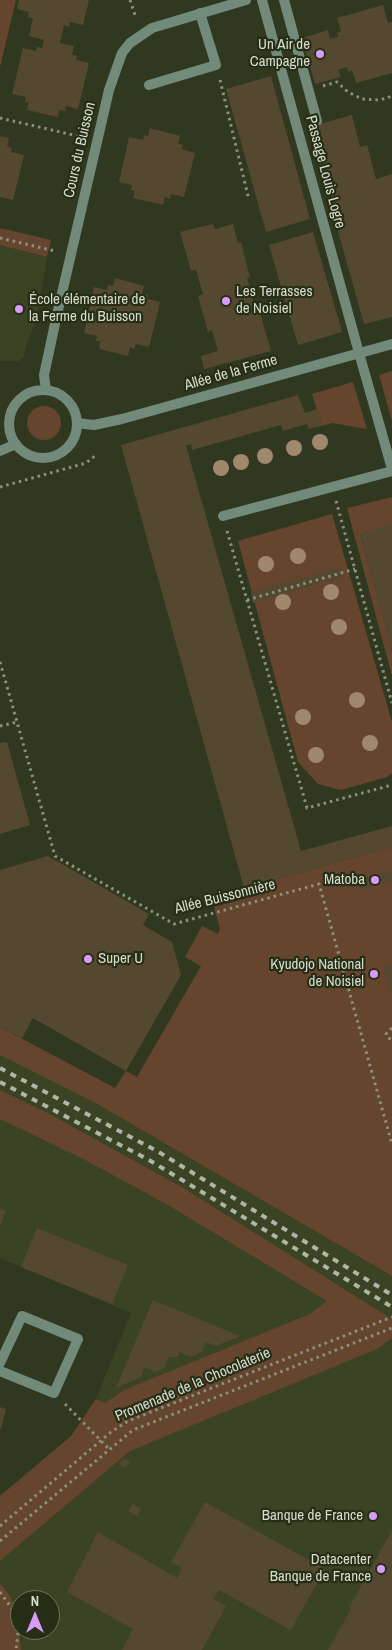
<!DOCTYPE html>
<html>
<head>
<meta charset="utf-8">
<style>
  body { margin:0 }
  #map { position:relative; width:392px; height:1650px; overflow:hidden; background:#313820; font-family:"Archivo Narrow",sans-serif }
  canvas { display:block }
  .north { position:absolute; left:10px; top:1590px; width:50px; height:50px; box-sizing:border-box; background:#272e16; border:1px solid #6d7460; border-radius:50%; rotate:0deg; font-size:14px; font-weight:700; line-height:20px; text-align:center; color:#d7dcce }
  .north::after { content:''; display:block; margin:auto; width:18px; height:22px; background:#d79bf9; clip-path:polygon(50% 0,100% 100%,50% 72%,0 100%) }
</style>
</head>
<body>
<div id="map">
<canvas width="392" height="1650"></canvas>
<div class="north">N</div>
</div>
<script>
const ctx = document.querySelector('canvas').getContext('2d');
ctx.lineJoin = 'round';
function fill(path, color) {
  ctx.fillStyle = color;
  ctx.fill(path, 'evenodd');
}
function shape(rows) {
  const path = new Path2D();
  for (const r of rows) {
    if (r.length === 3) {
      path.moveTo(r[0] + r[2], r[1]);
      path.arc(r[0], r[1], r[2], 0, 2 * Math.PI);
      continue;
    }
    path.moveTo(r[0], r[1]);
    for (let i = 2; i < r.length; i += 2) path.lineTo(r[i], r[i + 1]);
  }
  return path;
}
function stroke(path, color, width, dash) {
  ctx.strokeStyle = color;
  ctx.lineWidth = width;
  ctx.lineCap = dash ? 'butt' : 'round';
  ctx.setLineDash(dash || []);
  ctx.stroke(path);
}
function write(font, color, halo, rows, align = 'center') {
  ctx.font = font + ' "Archivo Narrow",sans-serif';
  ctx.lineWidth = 4.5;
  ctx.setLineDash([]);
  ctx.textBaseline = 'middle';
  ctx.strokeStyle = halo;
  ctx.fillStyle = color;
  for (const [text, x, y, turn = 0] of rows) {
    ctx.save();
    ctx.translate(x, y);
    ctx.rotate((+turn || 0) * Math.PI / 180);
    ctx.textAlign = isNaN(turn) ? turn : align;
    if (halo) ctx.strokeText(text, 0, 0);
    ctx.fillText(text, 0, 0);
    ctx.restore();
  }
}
const built = shape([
  [0,245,47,257,37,316,23,355,25,356,19,361,0,361],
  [0,1055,99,1105,392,1276,392,1319,182,1187,48,1113,0,1090],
  [0,1119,81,1158,166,1204,321,1297,392,1333,392,1650,21,1650,22,1630,50,1630,50,1600,20,1600,20,1622,0,1583,0,1561,130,1451,105,1403,96,1399,131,1313,0,1258]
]);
const green = shape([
  [0,0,16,0,0,67],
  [0,228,51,240,47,257,0,245],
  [392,371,392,421,379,375],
  [353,382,367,429,332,423,322,426,312,394],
  [44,423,17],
  [392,497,392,525,360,534,392,650,392,676,347,508],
  [332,514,392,722,392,773,387,777,341,790,318,784,298,762,238,541],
  [392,847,392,1276,99,1105,0,1055,0,1027,115,1088,126,1071,137,1077,201,966,185,957,202,926,218,934,220,929,214,907,247,898,244,888],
  [0,1090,48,1113,182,1187,392,1319,392,1338,377,1349,130,1451,0,1561,0,1496,71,1436,96,1399,105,1403,124,1390,310,1314,327,1301,166,1204,81,1158,0,1119],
  [0,1583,10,1596,19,1618,21,1650,0,1650]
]);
const building = shape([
  [19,0,89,0,83,25,70,22,69,27,64,25,60,43,74,46,72,55,77,56,76,60,89,63,78,109,66,106,65,111,59,110,58,117,27,110,29,102,25,102,26,97,12,94,23,48,36,51,37,47,42,48,44,40,29,36,33,18,28,17,29,12,17,9],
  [383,5,388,23,392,22,392,73,356,83,352,70,348,72,347,67,338,70,341,77,315,84,302,38,328,30,330,39,338,37,337,33,341,31,337,18],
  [271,76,310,219,266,232,226,89],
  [352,115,360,147,367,145,376,179,392,174,392,317,364,324,309,127],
  [150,128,180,136,178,143,183,145,181,149,195,153,184,197,171,194,170,199,165,197,163,205,133,198,135,191,131,190,132,185,119,182,129,137,143,140,144,135,148,136],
  [0,136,9,138,7,146,12,148,11,152,24,155,13,200,0,197],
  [213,224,215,229,233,224,238,243,241,242,250,277,247,278,255,307,258,306,271,351,204,369,201,356,218,351,212,330,208,332,198,296,203,294,196,270,191,271,180,232],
  [313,232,342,332,298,345,269,245],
  [115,278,144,286,142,294,148,295,147,299,160,302,149,347,136,344,134,349,130,347,128,356,99,349,100,341,96,341,97,336,84,333,94,287,107,290,108,285,113,286],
  [298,395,305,413,317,409,322,426,308,429,307,424,283,431,281,425,192,450,191,444,186,446,301,851,392,826,392,847,244,888,121,445],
  [392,525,392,648,391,648,360,533],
  [341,567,344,577,253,603,251,592],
  [7,742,30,825,0,834,0,743],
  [48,856,149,914,143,925,172,942,181,975,126,1071,33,1018,22,1038,0,1027,0,870],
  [392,870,392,881,361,890,358,879],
  [392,964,392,994,391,995,383,966],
  [0,1209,6,1211,0,1226],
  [37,1228,128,1265,112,1304,21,1267],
  [153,1300,240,1336,216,1346,206,1342,202,1352,191,1357,180,1352,177,1357,169,1357,165,1367,155,1372,145,1367,141,1377,116,1388],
  [0,1407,6,1409,1,1429,0,1429],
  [125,1458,130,1463,123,1468,119,1463],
  [205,1502,325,1569,291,1630,219,1590,213,1599,226,1606,202,1650,122,1650,133,1629,67,1592,98,1532,177,1578,182,1568,171,1562],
  [133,1504,141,1509,137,1516,128,1511],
  [392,1530,392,1650,328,1650,351,1609,349,1608]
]);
const path = shape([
  [130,0,136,18],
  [220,80,249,200],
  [323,86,337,82,348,92,362,99,380,100,392,96],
  [0,118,82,137],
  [0,238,55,251],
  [0,487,86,463,96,455],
  [336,501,392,703],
  [227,531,307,808,392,785],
  [247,600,355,569],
  [0,662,55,856,174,924,319,884,392,1144],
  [0,726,17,722],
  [392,1028,386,1034,392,1042],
  [65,1404,109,1449],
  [0,1526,111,1432,128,1421,392,1317],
  [0,1541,133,1430,392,1328],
  [0,1592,13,1610,18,1633,16,1650]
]);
const service = shape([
  [284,0,317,121],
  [149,85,216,65,200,13],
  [359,353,392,469],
  [223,516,392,471]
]);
const pedestrian = shape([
  [262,0,359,353]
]);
const minor = shape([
  [46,390,44,375,56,319,109,90,122,53,130,43,152,28,246,0],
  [43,424,34],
  [77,423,94,425,122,419,392,344],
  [0,451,16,444],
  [0,1363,22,1316,78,1339,54,1393,0,1371]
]);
const rail = shape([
  [0,1068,157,1151,392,1295],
  [0,1082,149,1160,392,1307]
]);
const trees = [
  [320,442],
  [294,448],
  [265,456],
  [241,462],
  [221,468],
  [298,556],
  [266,564],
  [331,592],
  [283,602],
  [339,627],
  [357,700],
  [303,717],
  [370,743],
  [316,755]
];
const markers = [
  [320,54,5,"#d79bf9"],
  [226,301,5,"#d79bf9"],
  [19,309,5,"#d79bf9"],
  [375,880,5,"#d79bf9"],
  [88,959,5,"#d79bf9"],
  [374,974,5,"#d79bf9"],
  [373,1516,5,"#d79bf9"],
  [381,1569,5,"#d79bf9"]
];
const poiNames = [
  ["Un Air de",310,45],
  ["Campagne",310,62],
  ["Les Terrasses",236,292,"left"],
  ["de Noisiel",236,309,"left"],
  ["École élémentaire de",29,300,"left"],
  ["la Ferme du Buisson",29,317,"left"],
  ["Matoba",365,880],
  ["Super U",98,959,"left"],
  ["Kyudojo National",364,965],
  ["de Noisiel",364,982],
  ["Banque de France",363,1516],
  ["Datacenter",371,1560],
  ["Banque de France",371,1577]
];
const streetNames = [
  ["Cours du Buisson",80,150,-77],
  ["Passage Louis Logre",325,172,75],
  ["Allée de la Ferme",231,373,-16],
  ["Allée Buissonnière",225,897,-14],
  ["Promenade de la Chocolaterie",193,1385,-23]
];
fill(built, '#3b4325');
fill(green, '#66452f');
fill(building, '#544930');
stroke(path, '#8b917f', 3, [2.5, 4]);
stroke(service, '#718a7a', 10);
stroke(pedestrian, '#718a7a', 10);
stroke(minor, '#718a7a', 10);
stroke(rail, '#b0b6a5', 4, [6, 6]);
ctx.fillStyle = '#9f886c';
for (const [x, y] of trees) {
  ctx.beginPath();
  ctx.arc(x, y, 8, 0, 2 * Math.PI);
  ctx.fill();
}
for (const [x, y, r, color] of markers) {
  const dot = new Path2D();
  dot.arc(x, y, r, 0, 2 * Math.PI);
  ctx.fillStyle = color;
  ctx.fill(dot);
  stroke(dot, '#272e16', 2);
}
write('15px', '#d7dcce', '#272e16', poiNames, 'right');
write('15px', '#d7dcce', '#272e16', streetNames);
</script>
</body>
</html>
